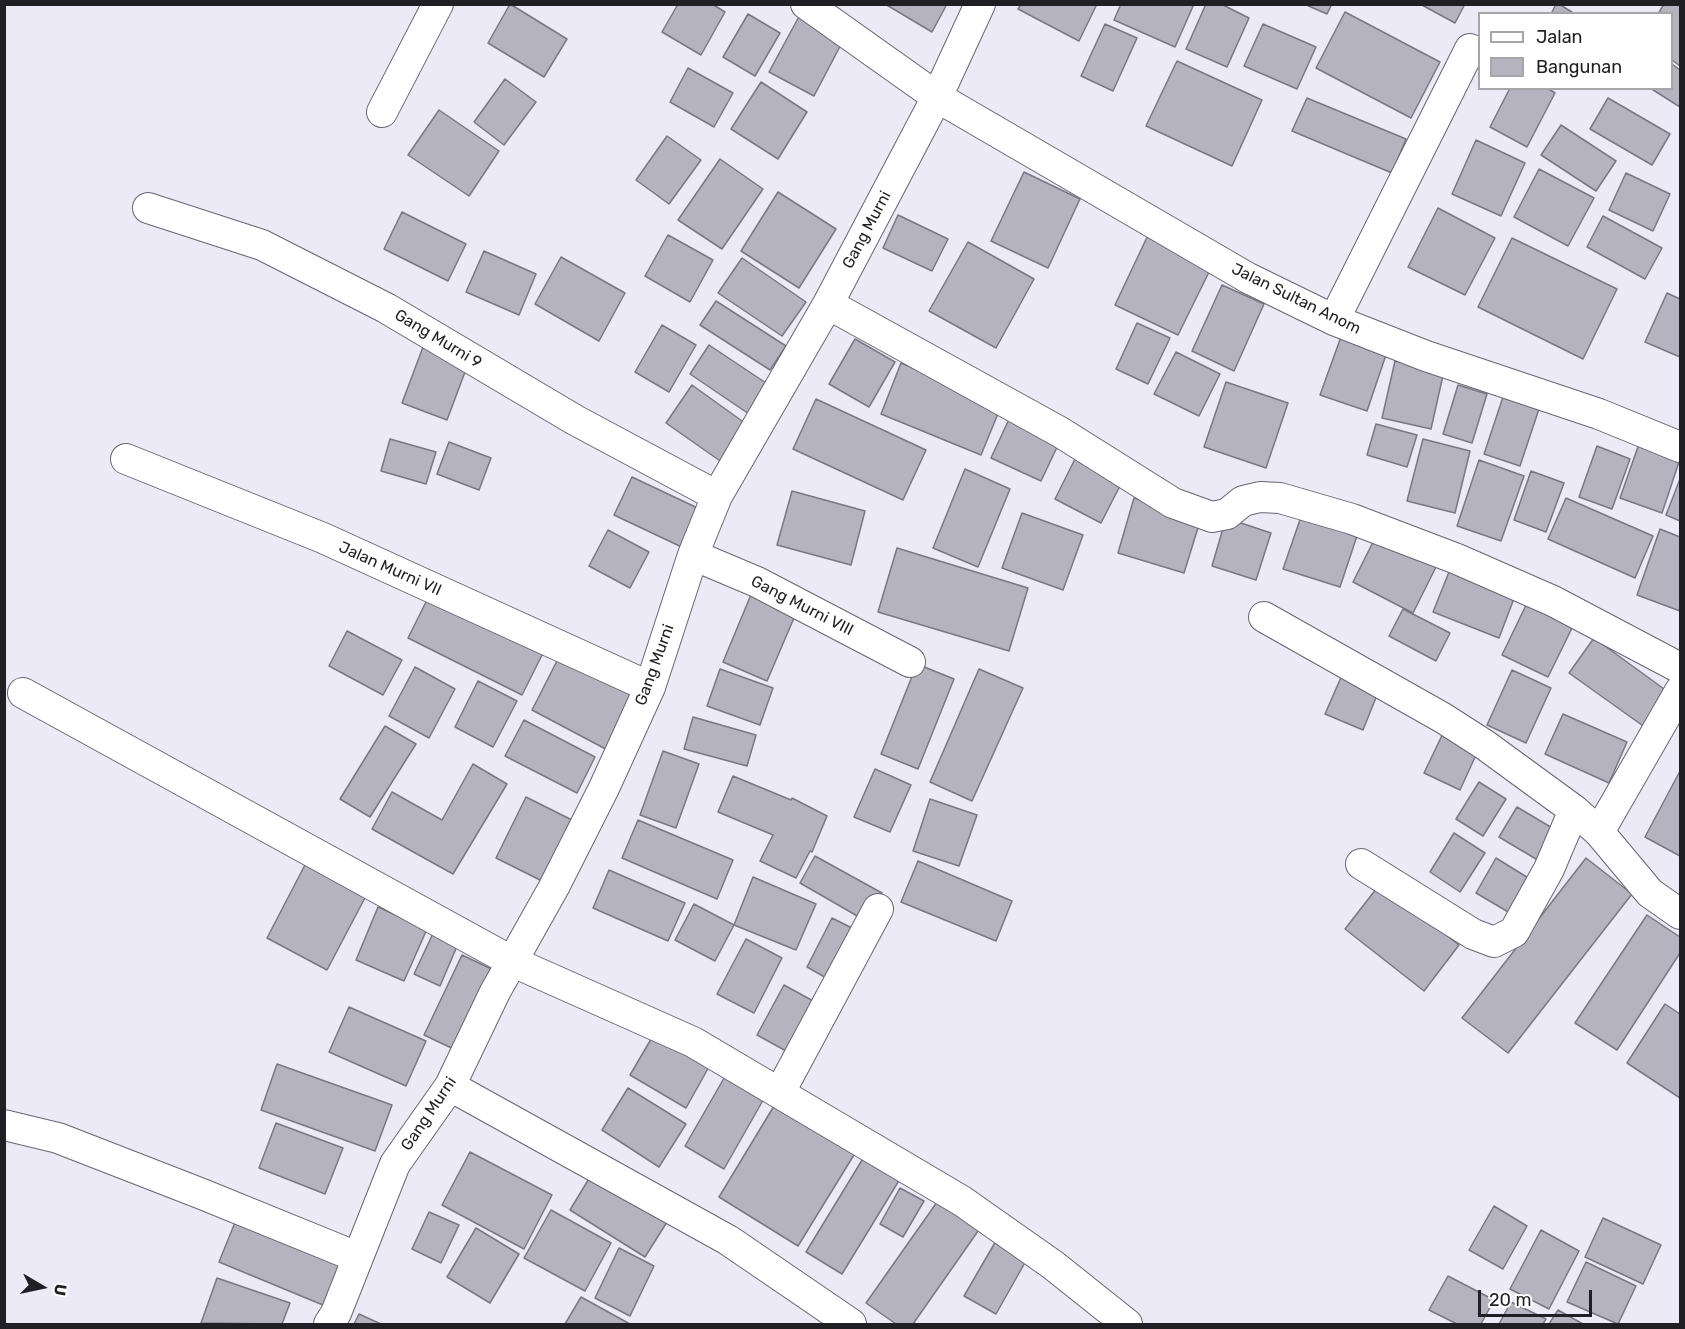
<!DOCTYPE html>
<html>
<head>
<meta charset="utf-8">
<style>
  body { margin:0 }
  #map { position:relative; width:1685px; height:1329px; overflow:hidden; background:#edeaf8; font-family:Rubik,sans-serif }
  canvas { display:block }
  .frame { position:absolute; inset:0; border:6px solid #201f24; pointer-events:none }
  .legend { position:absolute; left:1478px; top:12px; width:195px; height:78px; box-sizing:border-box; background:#fff; border:2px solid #a6a5a7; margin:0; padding:8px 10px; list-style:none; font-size:18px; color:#201f24 }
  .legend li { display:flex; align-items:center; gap:12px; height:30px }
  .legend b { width:30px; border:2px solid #a6a5a7 }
  .north { position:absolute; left:12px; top:1257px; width:60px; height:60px; -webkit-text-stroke:4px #fff; paint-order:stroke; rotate:99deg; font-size:16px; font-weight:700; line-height:24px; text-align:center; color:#201f24 }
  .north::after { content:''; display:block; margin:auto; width:21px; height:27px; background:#201f24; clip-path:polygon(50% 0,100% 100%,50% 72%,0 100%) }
  .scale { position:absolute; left:1478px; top:1290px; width:114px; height:27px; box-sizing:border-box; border:3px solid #201f24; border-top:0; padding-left:8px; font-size:18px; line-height:21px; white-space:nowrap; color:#201f24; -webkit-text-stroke:4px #fff; paint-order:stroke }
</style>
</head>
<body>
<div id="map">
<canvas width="1685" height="1329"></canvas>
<div class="frame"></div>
<ul class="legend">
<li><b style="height:8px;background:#fff"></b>Jalan</li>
<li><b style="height:16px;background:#b6b3c1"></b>Bangunan</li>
</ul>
<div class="north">U</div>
<div class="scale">20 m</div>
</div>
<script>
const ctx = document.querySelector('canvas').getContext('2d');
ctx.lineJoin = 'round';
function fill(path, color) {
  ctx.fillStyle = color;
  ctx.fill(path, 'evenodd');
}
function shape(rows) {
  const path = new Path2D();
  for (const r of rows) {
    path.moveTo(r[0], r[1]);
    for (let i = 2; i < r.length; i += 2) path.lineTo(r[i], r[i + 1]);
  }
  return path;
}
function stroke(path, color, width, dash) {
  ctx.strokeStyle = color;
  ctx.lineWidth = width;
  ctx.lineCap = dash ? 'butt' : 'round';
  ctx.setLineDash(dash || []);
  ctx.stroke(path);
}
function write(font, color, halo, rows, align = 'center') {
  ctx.font = font + ' Rubik,sans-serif';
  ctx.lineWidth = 5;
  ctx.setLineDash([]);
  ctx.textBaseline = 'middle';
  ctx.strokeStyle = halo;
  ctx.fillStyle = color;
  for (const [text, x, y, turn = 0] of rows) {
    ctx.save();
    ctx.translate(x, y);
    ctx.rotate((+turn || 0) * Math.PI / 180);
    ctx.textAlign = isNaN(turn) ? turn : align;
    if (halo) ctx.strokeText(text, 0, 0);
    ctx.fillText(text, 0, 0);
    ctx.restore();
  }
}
const building = shape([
  [510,4,567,39,544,77,488,43,510,4],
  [678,4,712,4,725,12,701,55,662,32,678,4],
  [885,4,947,4,932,32,885,4],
  [1021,4,1097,4,1079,41,1018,9,1021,4],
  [1121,4,1194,4,1175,47,1114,20,1121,4],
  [1206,4,1221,4,1249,18,1227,67,1186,49,1206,4],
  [1304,4,1332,4,1327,14,1304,4],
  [1420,4,1465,4,1455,23,1420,4],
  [1556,4,1559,4,1575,14,1551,14,1556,4],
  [1664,4,1680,4,1680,66,1672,60,1672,14,1658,14,1664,4],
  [802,11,846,35,814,96,769,72,802,11],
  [1345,12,1440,62,1411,118,1316,68,1345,12],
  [748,14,780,33,755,76,723,57,748,14],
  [1105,24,1137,38,1113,91,1081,76,1105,24],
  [1263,24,1316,47,1297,89,1244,66,1263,24],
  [1177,61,1262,100,1232,166,1146,126,1177,61],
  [1672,64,1680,70,1680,107,1650,88,1672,88,1672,64],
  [688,68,733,93,714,127,670,102,688,68],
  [505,79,536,102,504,145,474,122,505,79],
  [761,82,807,112,778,159,731,129,761,82],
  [1510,88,1547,88,1555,93,1527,147,1490,127,1510,88],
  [1307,98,1406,139,1392,173,1292,131,1307,98],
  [1608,98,1670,134,1652,165,1590,129,1608,98],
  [439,110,499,151,469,196,408,155,439,110],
  [1561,125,1616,161,1596,191,1541,155,1561,125],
  [667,136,701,160,669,204,636,180,667,136],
  [1476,140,1525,163,1501,216,1452,194,1476,140],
  [720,159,763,189,722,249,678,220,720,159],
  [1539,169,1594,198,1568,246,1514,217,1539,169],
  [1024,172,1080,199,1048,268,991,241,1024,172],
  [1626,173,1670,194,1653,231,1609,210,1626,173],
  [778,192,836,229,799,288,741,251,778,192],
  [1438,208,1495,238,1465,295,1408,267,1438,208],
  [402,212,466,244,448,281,384,249,402,212],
  [898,215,948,239,932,271,883,248,898,215],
  [1603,216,1662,248,1645,279,1587,247,1603,216],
  [1149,233,1213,264,1178,335,1115,305,1149,233],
  [668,235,713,260,690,302,645,276,668,235],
  [1512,238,1617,289,1583,359,1478,307,1512,238],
  [968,242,1034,279,996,348,929,311,968,242],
  [484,251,536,274,519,315,466,292,484,251],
  [561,257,625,293,599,341,535,304,561,257],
  [742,258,806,302,782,336,718,293,742,258],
  [1222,285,1264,304,1234,371,1192,351,1222,285],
  [1667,293,1680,299,1680,357,1645,342,1667,293],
  [716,301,786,346,770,370,700,325,716,301],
  [1137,323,1170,338,1148,384,1116,369,1137,323],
  [662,325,696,345,669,392,635,372,662,325],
  [1342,334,1388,349,1367,411,1320,395,1342,334],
  [855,339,895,362,869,407,829,384,855,339],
  [709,345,769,385,749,414,690,374,709,345],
  [423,347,468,364,447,420,402,403,423,347],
  [1176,352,1220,374,1199,416,1154,394,1176,352],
  [1395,361,1444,371,1431,429,1382,418,1395,361],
  [901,363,1002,404,981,455,881,414,901,363],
  [1226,382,1288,403,1266,468,1204,447,1226,382],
  [692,385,749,426,723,463,666,423,692,385],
  [1458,385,1487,394,1472,443,1443,434,1458,385],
  [1504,394,1540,406,1520,466,1484,454,1504,394],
  [816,399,926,450,903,500,793,449,816,399],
  [1010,417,1060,441,1041,481,991,458,1010,417],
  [1376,424,1417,435,1407,467,1367,455,1376,424],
  [390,439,436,452,426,484,381,471,390,439],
  [1423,439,1470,451,1455,513,1407,501,1423,439],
  [1640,441,1680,459,1662,513,1620,498,1640,441],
  [449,442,491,458,479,490,437,474,449,442],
  [1597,446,1630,459,1612,509,1579,497,1597,446],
  [1076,457,1123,480,1101,523,1055,499,1076,457],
  [1479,460,1524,476,1501,541,1457,526,1479,460],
  [965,469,1010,489,978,567,933,548,965,469],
  [1531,471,1564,483,1546,532,1514,520,1531,471],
  [632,477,706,512,688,550,614,515,632,477],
  [1680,479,1680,521,1666,515,1680,479],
  [792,491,865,511,851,565,777,545,792,491],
  [1134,498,1201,518,1184,573,1118,553,1134,498],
  [1566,498,1653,536,1635,578,1548,539,1566,498],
  [1303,511,1359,530,1340,587,1283,569,1303,511],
  [1022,513,1083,535,1063,590,1002,568,1022,513],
  [1226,518,1271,533,1256,580,1212,566,1226,518],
  [1660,529,1680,537,1680,611,1637,595,1660,529],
  [608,530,649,552,630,588,589,566,608,530],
  [1379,530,1439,561,1413,613,1353,582,1379,530],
  [897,548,1028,588,1009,651,878,612,897,548],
  [1453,562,1518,588,1499,638,1433,612,1453,562],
  [755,585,800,604,767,681,723,662,755,585],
  [429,596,543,653,522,695,408,638,429,596],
  [1529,599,1575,622,1548,677,1502,655,1529,599],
  [1403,609,1450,633,1436,661,1389,636,1403,609],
  [347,631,402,660,383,695,329,666,347,631],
  [1594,638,1671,694,1646,728,1569,673,1594,638],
  [560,655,643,699,615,754,532,710,560,655],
  [917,664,954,679,918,769,881,754,917,664],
  [415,667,455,689,429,738,389,716,415,667],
  [720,669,773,688,760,725,707,706,720,669],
  [979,669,1023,688,972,801,930,782,979,669],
  [1512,670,1551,688,1526,743,1487,725,1512,670],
  [1342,675,1379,690,1363,730,1325,714,1342,675],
  [478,681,517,701,493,747,455,727,478,681],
  [1563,714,1627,742,1609,783,1545,754,1563,714],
  [693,717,756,735,747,766,684,749,693,717],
  [524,720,595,757,577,793,505,756,524,720],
  [385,726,416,744,370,817,340,799,385,726],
  [1446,727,1481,744,1460,790,1424,773,1446,727],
  [663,751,699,764,676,828,640,815,663,751],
  [473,764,507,784,453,874,372,829,392,792,442,820,473,764],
  [875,769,911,785,890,832,854,817,875,769],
  [1680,771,1680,856,1645,837,1680,771],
  [733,776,791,800,792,798,827,816,812,852,810,851,796,878,760,861,773,835,718,812,733,776],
  [1479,782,1506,799,1483,836,1456,819,1479,782],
  [526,797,582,825,552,886,496,858,526,797],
  [930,799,977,815,959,866,913,851,930,799],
  [1517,807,1559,832,1541,862,1499,837,1517,807],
  [638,820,733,860,717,899,622,858,638,820],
  [1454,833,1485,853,1460,892,1430,872,1454,833],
  [815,856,882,893,866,921,800,883,815,856],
  [1496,858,1530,879,1510,913,1476,893,1496,858],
  [1586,858,1632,894,1508,1053,1462,1018,1586,858],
  [307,861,367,894,327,970,267,938,307,861],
  [918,861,1012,901,996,941,901,902,918,861],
  [609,870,685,903,668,941,593,908,609,870],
  [753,877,816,904,796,950,734,925,753,877],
  [1380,884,1459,945,1424,991,1345,929,1380,884],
  [694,904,734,925,715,961,675,940,694,904],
  [378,907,427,929,404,981,356,960,378,907],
  [1647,915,1680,937,1680,953,1617,1050,1575,1023,1647,915],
  [832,918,862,933,837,984,807,967,832,918],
  [437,925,461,937,440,986,414,974,437,925],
  [746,939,782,958,754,1013,717,994,746,939],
  [462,955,500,973,462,1053,424,1035,462,955],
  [784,985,815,1002,788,1052,757,1035,784,985],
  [1665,1004,1680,1014,1680,1098,1627,1063,1665,1004],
  [349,1007,426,1041,406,1086,329,1052,349,1007],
  [654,1034,710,1065,686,1108,630,1075,654,1034],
  [277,1064,392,1105,375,1151,261,1110,277,1064],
  [727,1073,766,1095,724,1169,685,1146,727,1073],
  [628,1088,686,1124,659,1167,602,1130,628,1088],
  [777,1101,857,1150,798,1246,719,1197,777,1101],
  [276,1123,343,1148,325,1194,259,1168,276,1123],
  [470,1152,552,1195,524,1249,442,1205,470,1152],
  [867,1152,903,1174,842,1274,806,1252,867,1152],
  [596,1167,672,1214,645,1257,570,1210,596,1167],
  [900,1188,924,1201,903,1237,880,1224,900,1188],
  [942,1195,983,1224,913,1324,896,1324,866,1303,942,1195],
  [1494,1206,1527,1226,1503,1269,1469,1250,1494,1206],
  [551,1210,611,1243,585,1291,524,1258,551,1210],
  [429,1212,459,1225,441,1263,412,1249,429,1212],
  [1603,1218,1661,1245,1643,1284,1585,1257,1603,1218],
  [236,1220,352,1267,335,1310,219,1262,236,1220],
  [476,1228,519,1254,490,1303,447,1277,476,1228],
  [1541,1230,1579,1251,1549,1309,1510,1289,1541,1230],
  [1000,1234,1031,1252,996,1314,964,1296,1000,1234],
  [619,1248,654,1266,630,1316,595,1298,619,1248],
  [1586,1262,1636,1286,1618,1324,1567,1302,1586,1262],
  [1448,1276,1494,1300,1481,1324,1457,1324,1429,1310,1448,1276],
  [217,1278,290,1303,282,1324,201,1323,217,1278],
  [581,1297,630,1324,565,1324,581,1297],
  [1511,1302,1546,1319,1543,1324,1499,1324,1511,1302],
  [1558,1310,1583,1324,1549,1324,1558,1310],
  [359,1314,381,1324,354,1324,359,1314]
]);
const minor = shape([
  [806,4,937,97,1248,278,1334,320,1426,356,1599,414,1680,447],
  [382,112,438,4],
  [148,208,262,245,386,308,575,420,717,496],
  [828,304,1060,432,1173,503,1212,517,1227,514,1243,501,1260,497,1280,498,1352,519,1457,559,1553,601,1680,668],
  [1334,320,1470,49],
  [126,459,323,538,650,687],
  [693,555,757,582,910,662],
  [1264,617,1443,718,1485,745,1574,810,1599,832,1650,893,1680,914],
  [23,693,511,961,693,1042,962,1201,1053,1265,1127,1324],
  [1599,832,1680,691],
  [1361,864,1473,934,1494,942,1514,932,1549,869,1574,810],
  [450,1086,728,1240,851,1324],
  [780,1092,878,909],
  [4,1125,58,1138,202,1194,357,1257],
  [329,1324,336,1313,395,1164,450,1086,495,992,554,887,604,788,650,687,693,555,717,496,828,304,937,97,980,4]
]);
const streetNames = [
  ["Gang Murni",867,230,-62],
  ["Jalan Sultan Anom",1296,299,26],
  ["Gang Murni 9",438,339,31],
  ["Jalan Murni VII",390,569,24],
  ["Gang Murni VIII",802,606,27],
  ["Gang Murni",655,665,-70],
  ["Gang Murni",429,1114,-56]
];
fill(building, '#b6b3c1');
stroke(building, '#7a7784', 1.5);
stroke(minor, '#686571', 32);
stroke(minor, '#fff', 30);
write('16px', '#201f24', '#fff', streetNames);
</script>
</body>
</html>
